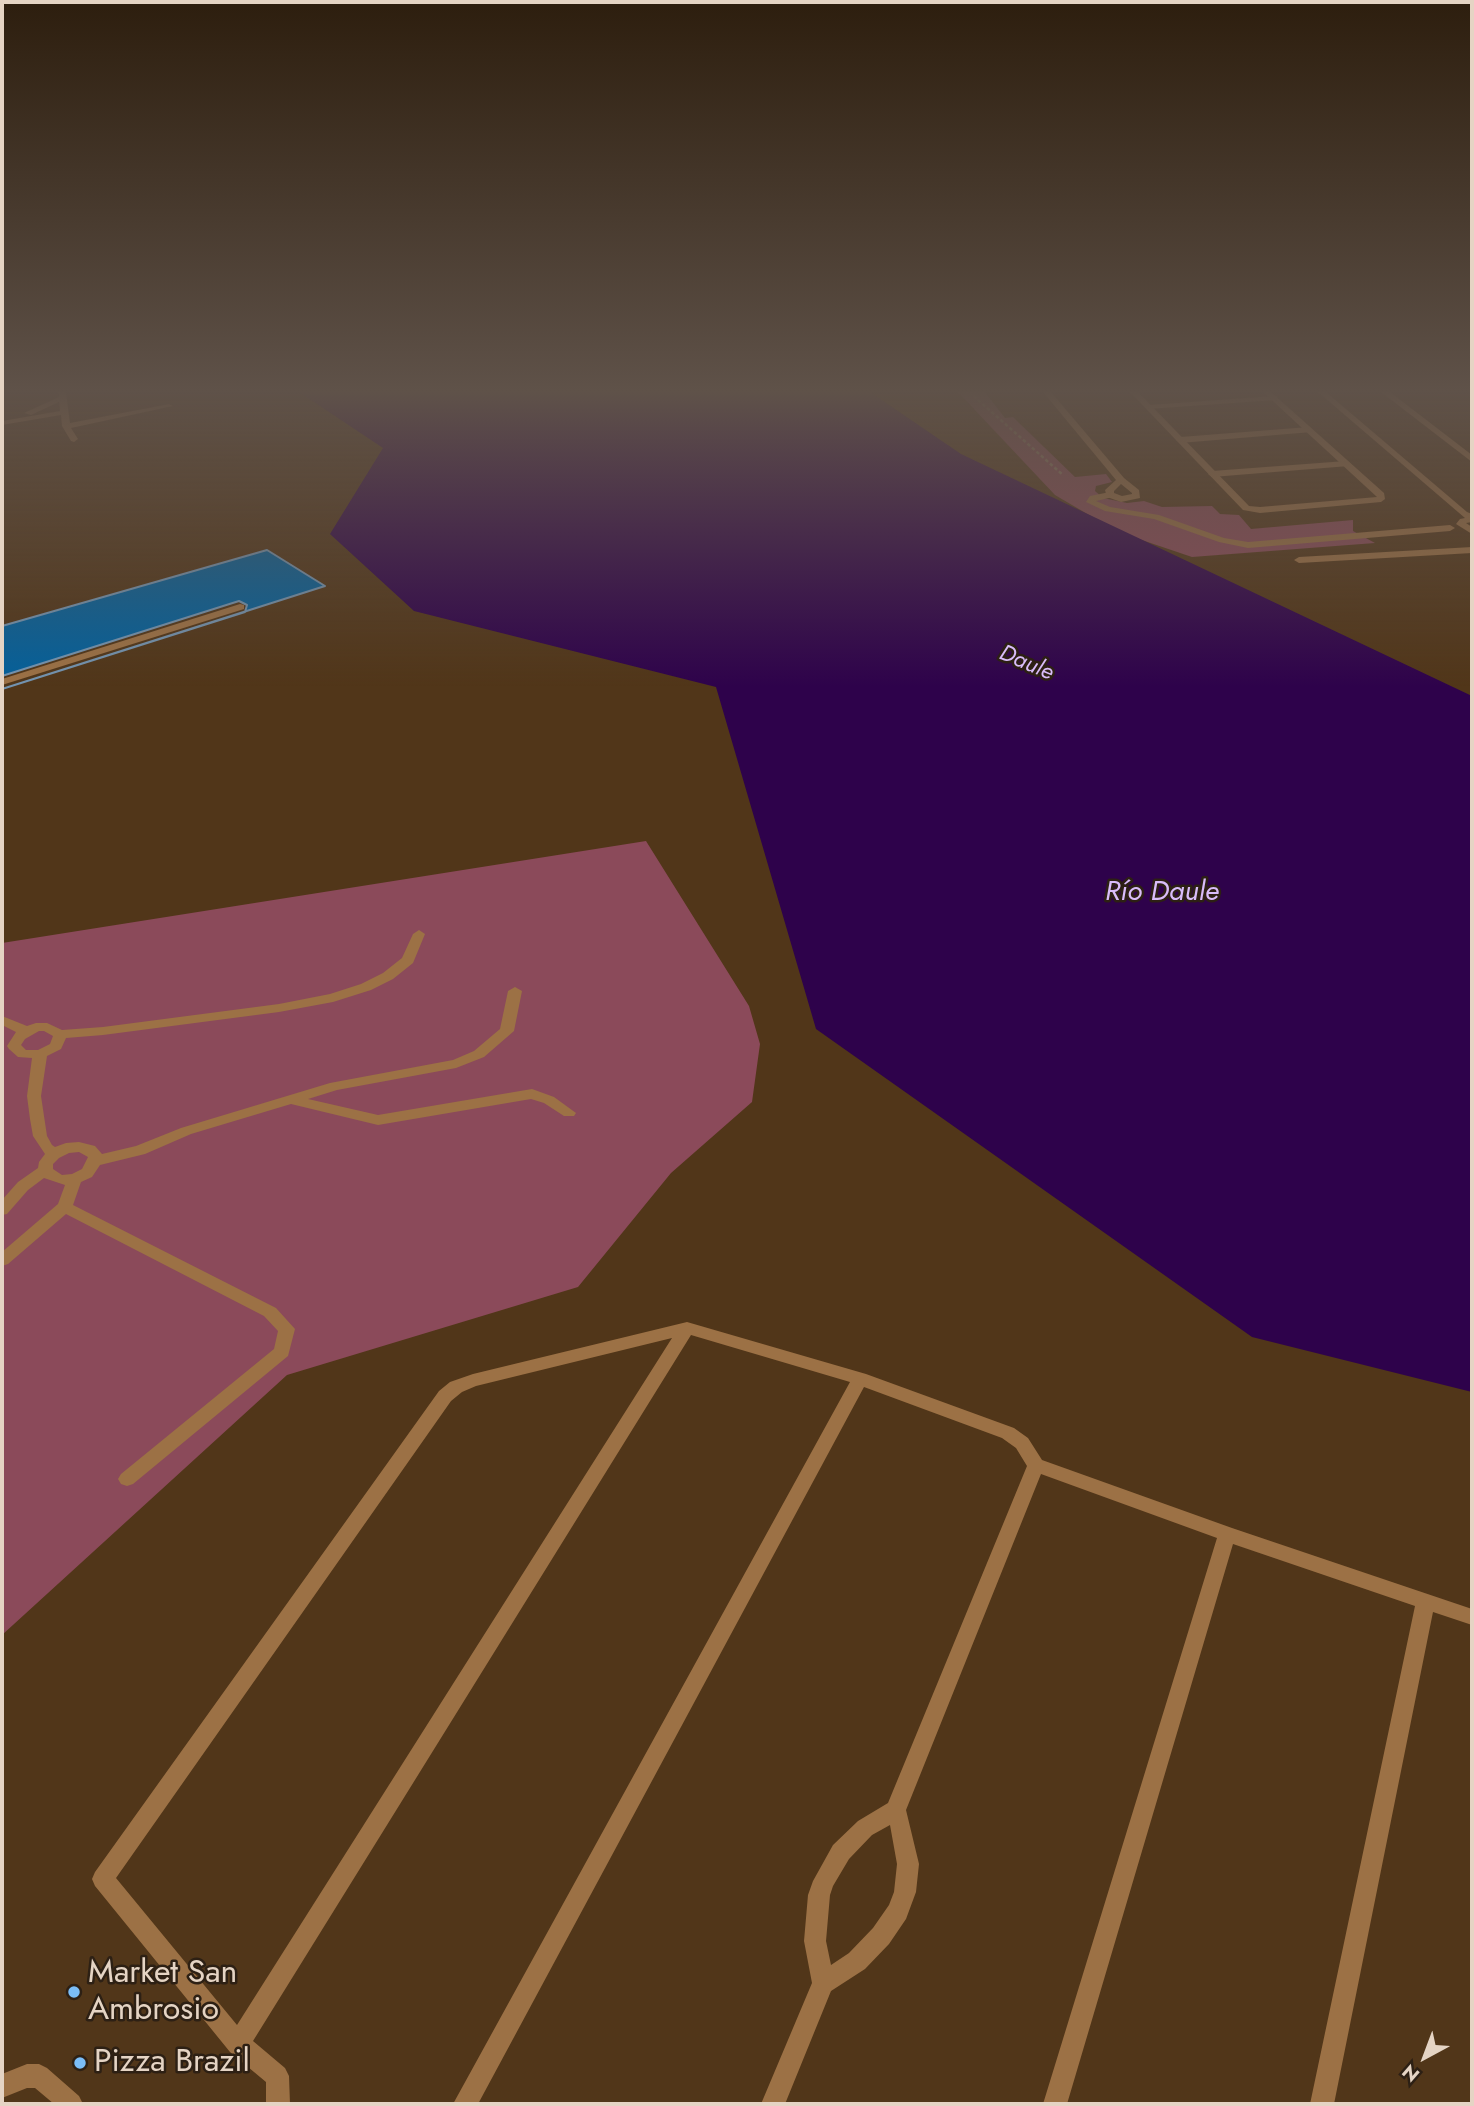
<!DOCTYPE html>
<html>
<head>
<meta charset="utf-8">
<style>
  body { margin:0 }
  #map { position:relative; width:1474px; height:2106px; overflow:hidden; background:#513619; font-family:Jost,sans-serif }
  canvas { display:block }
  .frame { position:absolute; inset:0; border:4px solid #e5d4c4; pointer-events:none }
  .north { position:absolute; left:1390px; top:2022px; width:70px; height:70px; -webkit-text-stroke:5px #2d2014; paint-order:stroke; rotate:221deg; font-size:19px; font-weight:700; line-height:28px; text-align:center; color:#e5d4c4 }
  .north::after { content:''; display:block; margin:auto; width:24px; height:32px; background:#e5d4c4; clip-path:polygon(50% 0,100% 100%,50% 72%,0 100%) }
</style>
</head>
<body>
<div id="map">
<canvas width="1474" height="2106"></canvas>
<div class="frame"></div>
<div class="north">N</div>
</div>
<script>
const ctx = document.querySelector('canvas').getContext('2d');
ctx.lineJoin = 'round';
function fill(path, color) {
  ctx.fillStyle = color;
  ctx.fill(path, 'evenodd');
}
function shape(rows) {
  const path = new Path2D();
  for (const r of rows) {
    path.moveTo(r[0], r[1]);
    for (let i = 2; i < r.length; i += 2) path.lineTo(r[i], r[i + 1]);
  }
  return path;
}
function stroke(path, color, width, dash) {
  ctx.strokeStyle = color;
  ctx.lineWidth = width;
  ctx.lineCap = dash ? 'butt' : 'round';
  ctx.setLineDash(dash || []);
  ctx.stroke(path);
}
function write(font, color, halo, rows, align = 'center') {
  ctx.font = font + ' Jost,sans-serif';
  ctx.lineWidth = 5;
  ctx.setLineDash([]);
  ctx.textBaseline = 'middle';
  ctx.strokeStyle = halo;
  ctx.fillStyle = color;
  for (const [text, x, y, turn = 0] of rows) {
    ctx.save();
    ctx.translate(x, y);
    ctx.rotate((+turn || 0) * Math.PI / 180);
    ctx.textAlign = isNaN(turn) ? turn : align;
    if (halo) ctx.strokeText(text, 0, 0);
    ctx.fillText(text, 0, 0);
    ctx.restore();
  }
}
const green = shape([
  [958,392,985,392,1005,418,1013,417,1075,477,1106,474,1112,482,1096,486,1095,491,1103,498,1127,503,1144,501,1162,507,1212,506,1220,514,1239,515,1251,529,1353,520,1353,531,1375,543,1192,557,1118,532,1055,495],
  [646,841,749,1006,760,1044,752,1102,671,1173,578,1287,287,1375,2,1635,2,943]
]);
const water = shape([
  [299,392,870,392,961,454,1472,696,1472,1392,1252,1337,816,1029,716,687,414,611,330,534,383,448]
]);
const building = shape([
  [267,550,325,586,2,689,245,612,247,605,239,601,2,676,2,626,267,550]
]);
const path = shape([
  [969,392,1063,475]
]);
const lane = shape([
  [1274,396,1277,396,1277,400,1148,409,1144,407,1148,405,1274,396],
  [1309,427,1313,430,1312,432,1180,443,1176,440,1180,437,1309,427],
  [1346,461,1349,462,1349,466,1212,477,1208,474,1212,471,1346,461],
  [1110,492,1114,495,1113,497,1096,501,1110,507,1159,515,1224,538,1248,542,1450,525,1455,528,1450,531,1248,548,1219,542,1154,519,1105,511,1086,502,1090,496,1110,492],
  [240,604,244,605,244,609,2,685,2,679,240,604],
  [419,930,425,934,413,963,393,979,371,990,333,1002,279,1012,103,1035,66,1038,61,1049,47,1056,41,1096,47,1136,52,1145,55,1147,66,1143,79,1142,95,1146,102,1154,136,1146,181,1128,330,1083,453,1060,474,1051,500,1029,508,991,515,987,522,991,514,1031,484,1057,456,1068,337,1090,308,1099,378,1115,532,1089,554,1097,576,1113,574,1116,564,1116,544,1103,531,1099,378,1125,291,1104,191,1134,145,1154,100,1165,92,1177,81,1182,73,1205,276,1308,295,1329,288,1356,133,1484,127,1486,121,1484,118,1479,121,1474,274,1349,278,1331,264,1316,66,1214,8,1264,2,1266,2,1252,58,1204,65,1185,44,1178,28,1190,7,1214,2,1215,2,1200,18,1182,38,1168,39,1162,45,1154,33,1136,30,1119,27,1096,32,1058,18,1057,9,1049,7,1046,16,1032,2,1025,2,1016,27,1026,36,1023,47,1023,62,1030,103,1027,279,1004,330,994,361,984,383,973,402,958,413,934,419,930],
  [39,1031,44,1031,53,1036,50,1044,38,1050,26,1050,21,1045,25,1039,39,1031],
  [79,1152,88,1157,82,1169,72,1174,62,1175,53,1169,53,1164,59,1158,69,1153,79,1152],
  [27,2064,39,2064,47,2068,79,2096,83,2104,54,2104,35,2088,27,2088,2,2098,2,2074,27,2064]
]);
const street = shape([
  [58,392,66,392,70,423,169,404,173,406,71,428,78,439,74,442,71,441,62,426,61,415,2,425,2,421,60,411,59,402,31,415,24,413,59,397,58,392],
  [1043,392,1051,392,1124,478,1139,490,1140,498,1121,502,1107,497,1105,490,1116,480,1043,392],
  [1121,484,1132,493,1132,494,1122,496,1114,493,1114,491,1121,484],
  [1130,392,1138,392,1249,506,1260,507,1377,497,1263,392,1271,392,1384,493,1385,499,1381,502,1260,513,1243,510,1130,392],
  [1318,392,1326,392,1467,512,1472,514,1472,522,1466,523,1472,527,1472,534,1456,524,1460,519,1465,518,1318,392],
  [1381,392,1390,392,1472,455,1472,462,1381,392],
  [1472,547,1472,553,1299,563,1294,560,1299,557,1472,547],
  [687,1322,866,1374,1014,1428,1028,1438,1042,1460,1232,1528,1472,1609,1472,1625,1433,1612,1334,2104,1310,2104,1415,1606,1233,1544,1067,2104,1043,2104,1217,1538,1041,1474,906,1810,919,1864,916,1892,906,1919,889,1944,865,1969,831,1991,785,2104,761,2104,812,1983,804,1941,808,1895,813,1881,833,1845,858,1821,888,1803,1027,1466,1016,1448,1002,1438,864,1387,478,2104,453,2104,850,1382,691,1335,253,2041,285,2068,289,2076,290,2104,266,2104,266,2082,230,2052,95,1886,92,1879,95,1872,439,1391,450,1382,473,1374,687,1322],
  [672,1338,237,2025,116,1878,451,1401,462,1392,476,1386,672,1338],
  [890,1825,897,1864,894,1892,889,1905,873,1928,849,1953,831,1965,826,1941,830,1895,833,1886,849,1859,872,1835,890,1825]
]);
const markers = [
  [74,1992,7,"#7bbef8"],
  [80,2063,7,"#7bbef8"]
];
const farWaternames = [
  ["Daule",1026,664,23]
];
const waterNames = [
  ["Río Daule",1162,893]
];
const nearPoinames = [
  ["Market San",88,1974],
  ["Ambrosio",88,2011],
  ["Pizza Brazil",94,2063]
];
fill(green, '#8b4a5a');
fill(water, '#2e024b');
fill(building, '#03609b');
stroke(building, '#7394b1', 2);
stroke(path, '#97816a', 2.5, [3.5, 2.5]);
fill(lane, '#9c7145');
fill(street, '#9c7145');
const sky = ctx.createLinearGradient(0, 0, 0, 687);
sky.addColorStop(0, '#2d1e0e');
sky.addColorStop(0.57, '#5f5249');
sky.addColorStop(1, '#5f524900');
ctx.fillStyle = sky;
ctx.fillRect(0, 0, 1474, 687);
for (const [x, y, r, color] of markers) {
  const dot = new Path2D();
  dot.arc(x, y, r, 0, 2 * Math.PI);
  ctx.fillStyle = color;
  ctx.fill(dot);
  stroke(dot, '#2d2014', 2.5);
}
write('italic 23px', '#d9bcfa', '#2d2014', farWaternames);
write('italic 28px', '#d9bcfa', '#2d2014', waterNames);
write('32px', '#e5d4c4', '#2d2014', nearPoinames, 'left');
</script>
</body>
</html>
